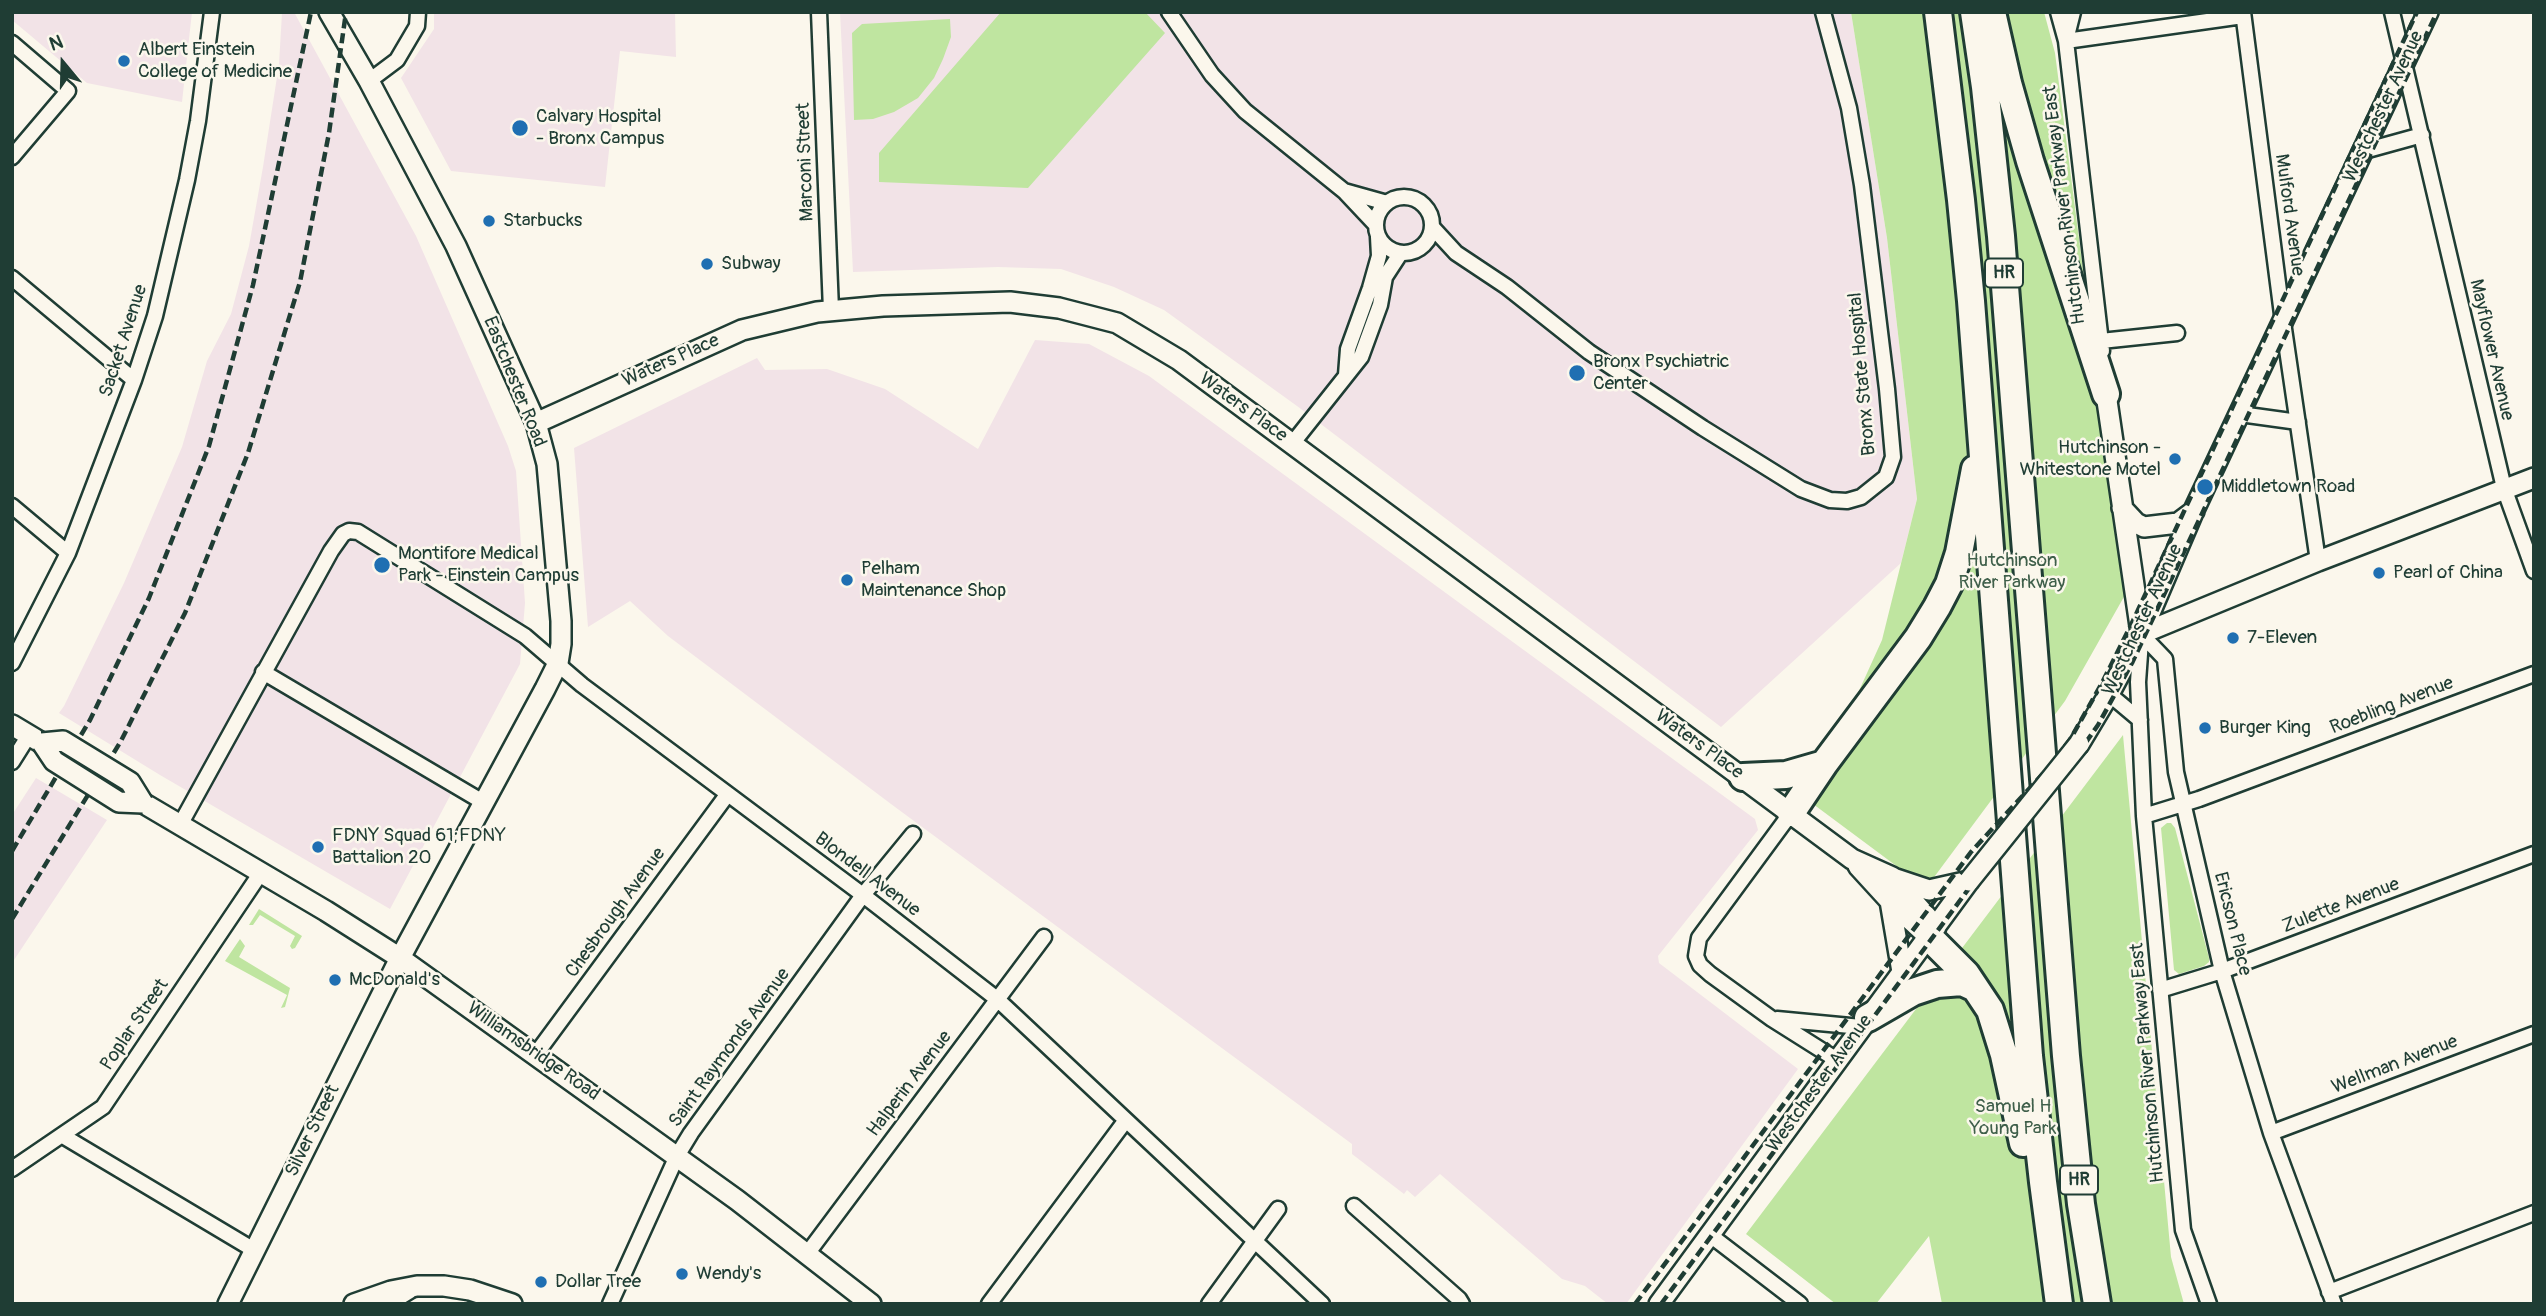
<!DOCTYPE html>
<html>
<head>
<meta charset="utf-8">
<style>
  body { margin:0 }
  #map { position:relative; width:2546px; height:1316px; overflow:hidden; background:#fbf7ec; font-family:Pangolin,sans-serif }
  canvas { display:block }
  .frame { position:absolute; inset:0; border:14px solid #1f3d34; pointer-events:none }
  .north { position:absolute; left:28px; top:28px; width:70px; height:70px; -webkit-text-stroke:5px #fbf7ec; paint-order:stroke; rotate:341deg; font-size:19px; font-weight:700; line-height:28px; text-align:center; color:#1f3d34 }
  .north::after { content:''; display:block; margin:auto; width:24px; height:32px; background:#1f3d34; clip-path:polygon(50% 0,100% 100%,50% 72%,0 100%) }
</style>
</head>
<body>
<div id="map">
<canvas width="2546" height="1316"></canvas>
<div class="frame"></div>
<div class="north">N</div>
</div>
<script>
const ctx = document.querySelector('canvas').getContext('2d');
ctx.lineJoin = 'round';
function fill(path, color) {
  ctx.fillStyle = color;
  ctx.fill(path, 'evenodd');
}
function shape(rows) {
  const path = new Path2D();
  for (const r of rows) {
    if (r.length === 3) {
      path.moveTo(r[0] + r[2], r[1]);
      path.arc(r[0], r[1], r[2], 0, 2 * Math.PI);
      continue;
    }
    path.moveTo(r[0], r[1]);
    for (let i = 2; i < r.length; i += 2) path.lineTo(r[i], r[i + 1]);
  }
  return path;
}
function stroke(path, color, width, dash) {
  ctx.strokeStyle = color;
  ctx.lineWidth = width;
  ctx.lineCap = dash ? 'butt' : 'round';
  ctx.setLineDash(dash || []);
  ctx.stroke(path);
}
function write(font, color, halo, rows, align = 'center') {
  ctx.font = font + ' Pangolin,sans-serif';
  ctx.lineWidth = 5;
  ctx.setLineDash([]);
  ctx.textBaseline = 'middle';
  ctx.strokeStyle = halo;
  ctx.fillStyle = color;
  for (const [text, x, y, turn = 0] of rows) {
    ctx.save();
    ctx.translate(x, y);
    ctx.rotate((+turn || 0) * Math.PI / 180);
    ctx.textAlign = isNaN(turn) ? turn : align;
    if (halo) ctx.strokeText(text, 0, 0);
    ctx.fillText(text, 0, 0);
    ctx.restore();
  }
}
const built = shape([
  [12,12,192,12,182,102,87,83,12,20],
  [294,12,416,236,508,446,516,471,525,603,520,664,390,909,160,775,59,713,64,706,124,583,182,447,207,361,231,314,249,246,263,167,279,64,282,13],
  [434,12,675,12,676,57,620,51,605,187,451,171,401,78,434,29],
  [840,12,1851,12,1887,238,1917,499,1901,563,1721,727,1297,406,1164,310,1114,287,1061,269,998,267,853,272],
  [1035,340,1089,344,1149,376,1755,819,1758,830,1658,956,1659,963,1798,1069,1626,1304,1608,1304,1585,1286,1562,1279,1440,1174,1415,1197,1407,1190,1404,1194,1352,1154,1352,1144,891,804,668,636,630,601,588,627,574,448,757,358,765,370,827,369,885,389,978,449],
  [36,778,107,820,12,963,12,815]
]);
const green = shape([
  [1001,12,1145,12,1165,33,1028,188,879,182,879,153],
  [1851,12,2044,12,2055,53,2125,595,2065,701,1926,888,1809,801,1882,640,1917,499,1887,238],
  [950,19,951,37,943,59,934,78,918,98,894,112,873,119,854,120,852,33,862,24],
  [2123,735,2171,1257,2184,1304,1942,1304,1929,1236,1876,1304,1836,1304,1746,1234],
  [2167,823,2171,823,2175,828,2209,958,2209,962,2204,966,2179,974,2174,970,2161,828],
  [259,909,302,936,295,948,292,949,290,946,295,936,260,915,253,925,249,925],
  [240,939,245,946,239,957,290,988,285,1007,281,1008,287,995,225,961]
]);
const street = shape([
  [819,12,831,310],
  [1169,12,1212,75,1245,111,1344,191,1376,225],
  [2058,12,2066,41,2102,351],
  [2243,12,2283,322,2318,561],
  [2392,12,2504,488,2534,571],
  [2066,40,2073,12],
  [2066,41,2243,16],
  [12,43,68,91,12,157],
  [369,81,397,60,417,26,418,12],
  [2364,151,2422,135],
  [1344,191,1387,203],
  [1404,225,28],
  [1433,228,1456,253,1507,287,1589,352,1703,428,1801,489,1830,500,1847,501,1861,497,1886,477,1893,457,1887,389,1862,185,1849,108,1823,12],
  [12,278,134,380],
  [2101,341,2177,333],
  [1346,375,1348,349,1370,288,1379,256,1378,237],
  [2240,414,2298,422],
  [1292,444,1361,357,1380,305,1385,277,1400,254],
  [12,506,68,553],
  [2141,634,2165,659,2176,772,2222,971,2271,1133,2334,1304],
  [2141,640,2138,682,2144,816,2183,1230,2209,1304],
  [12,663,68,553,134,380,155,316,187,180,198,121,212,12],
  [263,672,483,802],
  [2109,694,2140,720],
  [12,762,29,735],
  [1791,813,1699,938,1696,956,1700,965,1710,974,1772,1019,1837,1060],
  [2144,816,2199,799,2534,674],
  [180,825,331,551,343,534,349,531,358,532,525,636,582,685,863,895,997,999,1322,1304],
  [2160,990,2222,971,2534,854],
  [1777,1019,1861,1027],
  [536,1054,727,795],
  [2271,1133,2534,1034],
  [63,1136,254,1250],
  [12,1169,103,1107,260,874],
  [1354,1206,1459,1299,1462,1304],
  [1710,1235,1800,1304],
  [807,1254,1044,937],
  [2329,1292,2534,1213],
  [389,1304,410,1291],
  [610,1304,677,1156,691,1133,863,895,913,834],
  [989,1304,1126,1120],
  [1209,1304,1278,1209]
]);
const secondary = shape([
  [2106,394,2141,633],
  [536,423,742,330,817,312,883,306,1010,302,1059,308,1117,323,1179,360,1852,859,1892,877,1936,927],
  [2122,508,2136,523,2144,527,2178,523,2194,511],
  [2141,634,2318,561,2534,478],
  [12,725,42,743],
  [2079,744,2109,694,2141,634,2194,510,2428,12],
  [143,803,326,911,400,958,737,1200,871,1304],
  [1858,866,1890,901,1929,937],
  [1893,878,1929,890,1969,881],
  [1890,901,1902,972],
  [228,1304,400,958,545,689,558,663,561,644,561,621,547,464,536,423,456,246,369,81,329,12],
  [354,1304,391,1291,417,1286,444,1286,470,1290,512,1304],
  [1659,1304,1969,881]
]);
const highway = shape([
  [1938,12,1961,200,1971,301,2029,1056,2043,1182,2059,1304],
  [1974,12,1985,87,2001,236,2066,1056,2081,1204,2097,1304],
  [1992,12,2008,83,2030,161,2106,394],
  [1743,777,1786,775,1824,764],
  [1791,813,1824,764,1918,638,1937,607,1949,584,1959,553,1975,469],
  [1929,937,1966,974,1990,1010,2004,1055,2023,1143],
  [1868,1018,1913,992,1937,984,1962,982,1975,988]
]);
const rail = shape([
  [2051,792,2098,725,2132,663,2437,12],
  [12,851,90,720,149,598,209,446,253,285,311,12],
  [12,919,121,741,185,613,248,453,300,282,329,133,346,12],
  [1635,1304,1971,852,2050,766,2071,738,2102,683,2131,625,2417,12],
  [1661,1304,2053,775]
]);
const secondaryBridge = shape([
  [42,743,63,741,130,782,143,803],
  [42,743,54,761,119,802,143,803],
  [1969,881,2079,744]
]);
const markers = [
  [124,61,7,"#1f6fb2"],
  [520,128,9,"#1f6fb2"],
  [489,221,7,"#1f6fb2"],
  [707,264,7,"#1f6fb2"],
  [1577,373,9,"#1f6fb2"],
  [2175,459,7,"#1f6fb2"],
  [2205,487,9,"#1f6fb2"],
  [382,565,9,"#1f6fb2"],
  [2379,573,7,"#1f6fb2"],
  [847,580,7,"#1f6fb2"],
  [2233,638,7,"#1f6fb2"],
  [2205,728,7,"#1f6fb2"],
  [318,847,7,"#1f6fb2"],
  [335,980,7,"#1f6fb2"],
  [682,1274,7,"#1f6fb2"],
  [541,1282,7,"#1f6fb2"]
];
const shields = [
  [2004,273,38],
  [2079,1180,38]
];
const shieldNames = [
  ["HR",2004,273],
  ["HR",2079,1180]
];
const poiNames = [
  ["Albert Einstein",138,50],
  ["College of Medicine",138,72],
  ["Calvary Hospital",536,117],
  ["- Bronx Campus",536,139],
  ["Starbucks",503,221],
  ["Subway",721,264],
  ["Bronx Psychiatric",1593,362],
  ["Center",1593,384],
  ["Hutchinson -",2161,448,"right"],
  ["Whitestone Motel",2161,470,"right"],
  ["Middletown Road",2221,487],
  ["Montifore Medical",398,554],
  ["Park - Einstein Campus",398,576],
  ["Pelham",861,569],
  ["Maintenance Shop",861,591],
  ["Pearl of China",2393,573],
  ["7-Eleven",2247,638],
  ["Burger King",2219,728],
  ["FDNY Squad 61;FDNY",332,836],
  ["Battalion 20",332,858],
  ["McDonald's",349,980],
  ["Wendy's",696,1274],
  ["Dollar Tree",555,1282]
];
const streetNames = [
  ["Westchester Avenue",2384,107,-65],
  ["Marconi Street",806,162,-92],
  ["Hutchinson River Parkway East",2065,205,-97],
  ["Mulford Avenue",2289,215,82],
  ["Sacket Avenue",124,341,-72],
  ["Mayflower Avenue",2491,350,77],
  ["Waters Place",671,361,-24],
  ["Bronx State Hospital",1863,374,-95],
  ["Eastchester Road",514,382,68],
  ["Waters Place",1243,408,36],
  ["Westchester Avenue",2143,620,-65],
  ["Roebling Avenue",2392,706,-21],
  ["Waters Place",1699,745,36],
  ["Blondell Avenue",867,875,37],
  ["Zulette Avenue",2341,906,-21],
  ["Chesbrough Avenue",616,913,-54],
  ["Ericson Place",2232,924,76],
  ["Poplar Street",135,1025,-56],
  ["Saint Raymonds Avenue",730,1048,-54],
  ["Williamsbridge Road",533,1052,35],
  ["Hutchinson River Parkway East",2148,1063,-95],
  ["Wellman Avenue",2395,1065,-21],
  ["Halperin Avenue",910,1084,-53],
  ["Westchester Avenue",1820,1084,-54],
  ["Silver Street",313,1131,-64]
];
const parkNames = [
  ["Hutchinson",2012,561],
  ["River Parkway",2012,583],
  ["Samuel H",2013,1107],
  ["Young Park",2013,1129]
];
fill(built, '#f2e3e7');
fill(green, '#bfe5a0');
stroke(street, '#1f3d34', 19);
stroke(secondary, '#1f3d34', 24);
stroke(highway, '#1f3d34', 32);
stroke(street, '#fbf7ec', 14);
stroke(secondary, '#fbf7ec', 19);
stroke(highway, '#fbf7ec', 26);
stroke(rail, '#1f3d34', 4.5, [10, 5]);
stroke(secondaryBridge, '#1f3d34', 24, []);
stroke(secondaryBridge, '#fbf7ec', 19);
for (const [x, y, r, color] of markers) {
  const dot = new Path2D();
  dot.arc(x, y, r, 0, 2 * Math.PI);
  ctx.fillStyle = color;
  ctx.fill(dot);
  stroke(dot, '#fbf7ec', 2.5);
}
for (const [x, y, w] of shields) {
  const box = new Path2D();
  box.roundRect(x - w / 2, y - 14.5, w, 29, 5);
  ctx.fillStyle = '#fbf7ec';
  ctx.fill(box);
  stroke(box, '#1f3d34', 2);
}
write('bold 18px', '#1f3d34', null, shieldNames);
write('19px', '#1f3d34', '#fbf7ec', poiNames, 'left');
write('19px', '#1f3d34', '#fbf7ec', streetNames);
write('19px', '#3f5f4a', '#fbf7ec', parkNames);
</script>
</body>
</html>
